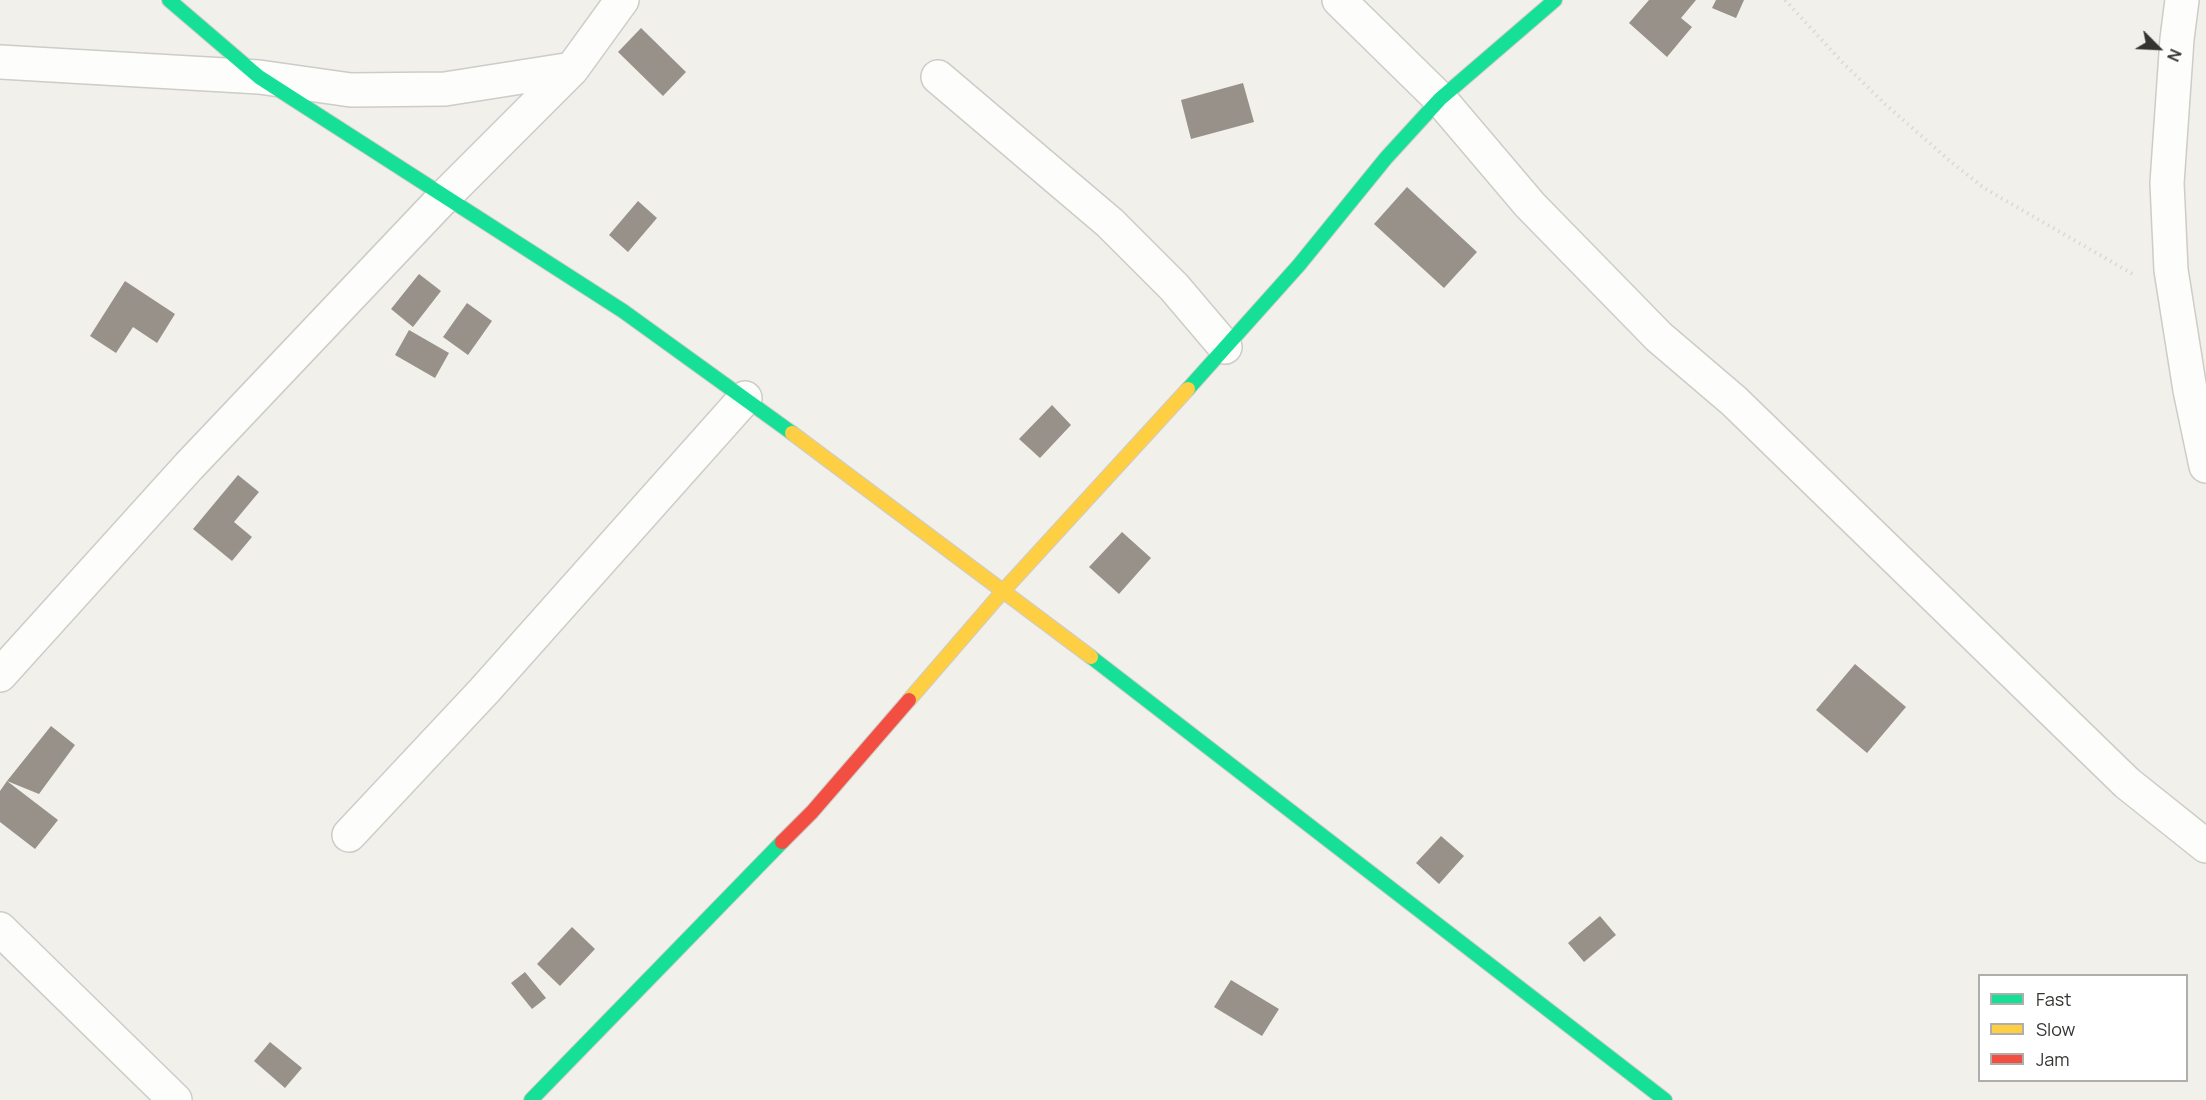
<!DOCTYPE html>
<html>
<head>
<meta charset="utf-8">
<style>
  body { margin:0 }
  #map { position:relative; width:2206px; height:1100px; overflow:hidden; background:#f2f0ea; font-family:Manrope,sans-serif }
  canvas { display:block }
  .legend { position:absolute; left:1978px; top:974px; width:210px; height:108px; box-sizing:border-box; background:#fff; border:2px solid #aeaeac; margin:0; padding:8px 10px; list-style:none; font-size:18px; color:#353430 }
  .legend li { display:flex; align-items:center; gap:12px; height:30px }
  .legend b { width:30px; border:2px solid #aeaeac }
  .north { position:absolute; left:2128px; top:18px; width:60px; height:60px; -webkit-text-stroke:4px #fff; paint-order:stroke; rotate:114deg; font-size:16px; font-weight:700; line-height:24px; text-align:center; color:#353430 }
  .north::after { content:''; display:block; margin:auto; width:21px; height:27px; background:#353430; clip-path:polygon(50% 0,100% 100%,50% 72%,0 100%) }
</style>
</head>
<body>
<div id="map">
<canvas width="2206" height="1100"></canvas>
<ul class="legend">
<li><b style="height:8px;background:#16e098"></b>Fast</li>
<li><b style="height:8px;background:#ffcf43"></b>Slow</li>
<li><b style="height:8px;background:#f24e42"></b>Jam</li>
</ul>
<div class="north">N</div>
</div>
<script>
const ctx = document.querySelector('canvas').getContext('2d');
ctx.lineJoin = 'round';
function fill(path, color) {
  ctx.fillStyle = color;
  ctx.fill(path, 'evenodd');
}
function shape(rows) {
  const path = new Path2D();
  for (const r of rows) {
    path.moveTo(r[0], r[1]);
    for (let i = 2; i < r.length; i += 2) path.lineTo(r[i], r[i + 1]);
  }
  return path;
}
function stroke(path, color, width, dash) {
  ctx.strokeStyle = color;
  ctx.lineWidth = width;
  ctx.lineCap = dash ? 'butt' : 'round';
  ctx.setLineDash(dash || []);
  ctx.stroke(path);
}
const building = shape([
  [1649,0,1696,0,1681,18,1692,27,1667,57,1629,23],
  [1716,0,1744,0,1736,18,1712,8],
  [641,28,686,72,663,96,618,52],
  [1243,83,1254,122,1191,139,1181,100],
  [1407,187,1477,252,1444,288,1374,224],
  [638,201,657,218,628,252,609,235],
  [419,274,441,291,413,327,391,309],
  [125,281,175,314,157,343,133,327,116,353,90,336],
  [467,303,492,321,468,355,443,337],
  [409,330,449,353,435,378,395,355],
  [1052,405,1071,425,1040,458,1019,439],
  [238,475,259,492,234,522,252,537,232,561,193,529],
  [1122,532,1151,558,1119,594,1089,567],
  [1855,664,1906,707,1867,753,1816,710],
  [51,726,75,745,39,794,7,781,58,820,35,849,0,822,0,791,7,781],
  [1441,836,1464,856,1439,884,1416,863],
  [1600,916,1616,935,1584,962,1568,943],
  [572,927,595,949,560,986,537,964],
  [525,972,546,998,532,1009,511,983],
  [1231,980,1279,1009,1262,1036,1214,1007],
  [270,1042,302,1068,285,1088,254,1061]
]);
const path = shape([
  [1785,0,1843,63,1885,104,1950,161,1984,188,2136,276]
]);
const street = shape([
  [1339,0,1440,99,1530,205,1659,337,1734,401,2127,783,2206,846],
  [2182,0,2177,39,2167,183,2171,270,2190,390,2206,466],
  [0,62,259,77,351,90,445,89,572,69],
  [938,77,1110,223,1174,287,1225,347],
  [0,675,189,466,445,196,572,69,622,0],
  [349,835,484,691,745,398],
  [0,929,175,1100]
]);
const fast = shape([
  [169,0,259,77,623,311,792,433],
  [1188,389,1299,265,1386,158,1440,99,1555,0],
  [1091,657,1665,1100],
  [531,1100,782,842]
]);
const slow = shape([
  [792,433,1091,657],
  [909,700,1004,590,1188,389]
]);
const jam = shape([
  [782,842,812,812,909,700]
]);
fill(building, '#97918a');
stroke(street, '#cdccc7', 36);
stroke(fast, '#cdccc7', 16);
stroke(slow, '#cdccc7', 16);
stroke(jam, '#cdccc7', 16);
stroke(path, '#dad9d7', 4, [1.5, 4.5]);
stroke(street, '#fdfdfc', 33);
stroke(fast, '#16e098', 14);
stroke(slow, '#ffcf43', 14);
stroke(jam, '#f24e42', 14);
</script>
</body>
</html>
